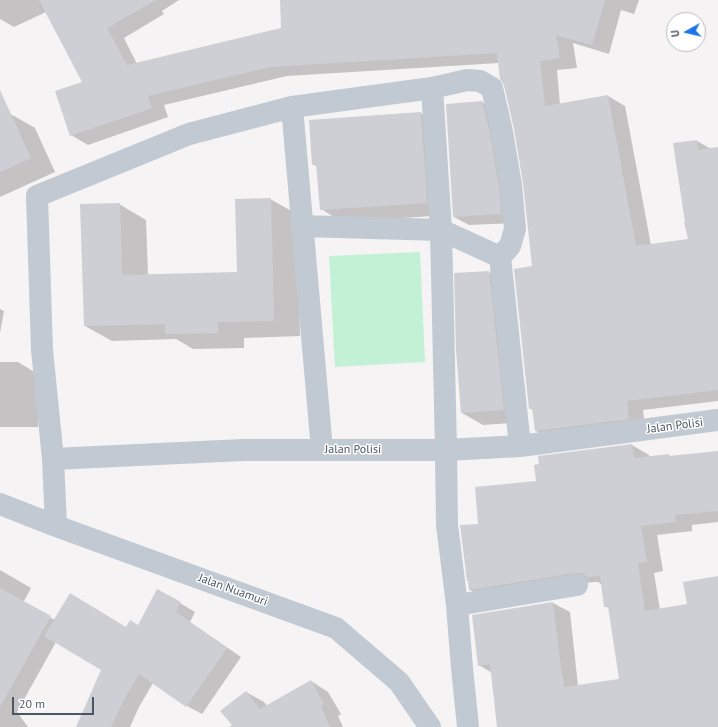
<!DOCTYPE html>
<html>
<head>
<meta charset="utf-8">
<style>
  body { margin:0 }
  #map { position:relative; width:718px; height:727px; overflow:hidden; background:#f5f3f3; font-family:"PT Sans",sans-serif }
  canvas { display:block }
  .north { position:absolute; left:666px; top:12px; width:40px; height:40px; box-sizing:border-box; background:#fff; border:1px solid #b7bbc0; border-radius:50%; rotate:262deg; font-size:11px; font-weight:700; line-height:16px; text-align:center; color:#4a5661 }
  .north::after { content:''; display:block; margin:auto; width:14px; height:18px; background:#1a73e8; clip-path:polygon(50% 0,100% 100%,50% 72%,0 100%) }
  .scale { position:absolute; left:12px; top:697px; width:82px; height:18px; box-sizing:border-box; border:2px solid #4a5661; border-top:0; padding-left:5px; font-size:12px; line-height:14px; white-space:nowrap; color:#4a5661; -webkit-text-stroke:3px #fff; paint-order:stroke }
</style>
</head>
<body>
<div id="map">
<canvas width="718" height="727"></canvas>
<div class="north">U</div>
<div class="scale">20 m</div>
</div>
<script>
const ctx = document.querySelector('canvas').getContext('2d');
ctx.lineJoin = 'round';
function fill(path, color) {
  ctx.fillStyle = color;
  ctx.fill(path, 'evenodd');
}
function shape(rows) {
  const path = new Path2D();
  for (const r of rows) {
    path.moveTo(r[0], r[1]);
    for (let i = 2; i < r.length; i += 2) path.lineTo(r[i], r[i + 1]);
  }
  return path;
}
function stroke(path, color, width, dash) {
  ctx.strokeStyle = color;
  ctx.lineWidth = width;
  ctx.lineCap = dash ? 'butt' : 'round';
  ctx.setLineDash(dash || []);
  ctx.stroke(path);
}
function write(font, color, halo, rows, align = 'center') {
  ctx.font = font + ' "PT Sans",sans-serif';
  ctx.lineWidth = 3;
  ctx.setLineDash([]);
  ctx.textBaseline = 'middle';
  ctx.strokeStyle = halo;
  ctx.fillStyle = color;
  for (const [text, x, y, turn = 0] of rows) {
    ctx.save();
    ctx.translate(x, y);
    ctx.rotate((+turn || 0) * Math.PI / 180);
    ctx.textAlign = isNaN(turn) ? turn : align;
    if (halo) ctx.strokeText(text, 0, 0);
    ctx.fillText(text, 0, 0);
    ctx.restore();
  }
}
const green = shape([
  [420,252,425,362,335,367,329,256]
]);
const shadow = shape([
  [0,0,179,0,162,11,164,14,124,38,137,64,283,29,281,0,639,0,634,14,621,10,609,54,573,43,577,68,557,70,560,105,608,96,625,106,651,245,689,240,686,222,697,141,711,149,718,148,718,401,643,410,645,428,553,441,536,431,533,410,530,408,533,267,524,183,515,129,499,63,287,76,164,105,168,117,88,145,71,135,83,83,46,12,14,27,0,19],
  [482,102,497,111,516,223,469,225,454,217],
  [0,108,35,128,55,172,0,197],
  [421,113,442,126,448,215,342,222,321,209,317,167,313,164],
  [270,199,297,214,300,336,244,338,244,348,193,349,176,339,112,341,85,326,119,204,146,220,148,275,238,273],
  [489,272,510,284,525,422,483,425,462,413],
  [0,309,4,311,0,333],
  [0,362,18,362,39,375,38,427,0,427],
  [632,445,649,455,649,457,668,455,672,457,718,452,718,522,692,525,692,531,657,535,663,571,654,573,660,610,688,605,718,579,718,727,498,727,492,673,479,665,553,603,570,612,578,686,620,680,610,609,605,606,602,585,598,582,593,582,487,599,470,590,479,525,537,482],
  [0,570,31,588,23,603,55,620,126,628,139,627,158,590,195,612,190,622,241,657,202,714,187,706,153,683,139,707,130,727,77,727,102,669,56,642,17,712,28,727,0,727],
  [311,681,328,692,341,714,338,716,343,727,234,727,246,692,264,702,267,706]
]);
const building = shape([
  [39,0,156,0,107,28,127,65,281,28,280,0,605,0,592,45,556,35,560,58,540,61,545,106,608,95,636,246,688,239,684,222,685,222,673,143,697,140,698,150,718,147,718,390,627,401,629,419,535,431,532,408,529,409,514,269,532,266,523,183,514,129,504,85,500,79,497,53,270,67,148,96,152,108,70,136,55,91,82,82],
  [0,90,31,158,0,172],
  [482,101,490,134,499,187,501,214,453,217,446,104],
  [421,112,427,203,320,210,316,164,312,165,309,120],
  [271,198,274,321,218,322,218,333,165,334,165,324,84,326,80,204,120,203,122,275,237,272,235,199],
  [489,271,504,410,461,413,456,350,454,273],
  [632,444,634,458,669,454,669,456,718,451,718,511,675,515,676,522,641,526,647,562,638,563,645,611,687,604,683,582,718,576,718,727,497,727,490,664,478,666,472,615,553,602,562,676,563,676,564,687,619,679,608,606,604,607,600,576,587,577,582,573,575,573,469,590,468,581,467,581,460,525,478,524,475,487,536,481,534,465,539,464,538,456],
  [0,588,51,616,0,707],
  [157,589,181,602,176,612,227,648,186,707,139,674,125,698,111,727,76,727,101,670,44,636,70,593,126,627,130,620,138,625],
  [311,680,324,704,321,706,330,727,229,727,232,725,220,711,246,691,260,709]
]);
const minor = shape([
  [432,88,441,230,446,450,447,525,457,605,462,668,468,727],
  [292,107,322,450],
  [302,226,441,230,500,257],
  [53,459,42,350,37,196,189,134,292,107,432,88,467,80,480,81,492,88,502,132,511,185,515,229,510,246,500,257,520,446],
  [0,504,56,526,336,628,399,682,430,727],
  [56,526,53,459,243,450,446,450,520,446,718,420],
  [457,605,577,585]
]);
const streetNames = [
  ["Jalan Polisi",675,426,-7],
  ["Jalan Polisi",353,450],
  ["Jalan Nuamuri",233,590,20]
];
fill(green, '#c3f1d5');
fill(shadow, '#0003');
fill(building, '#cdcfd5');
stroke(minor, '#c1cad2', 22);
write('12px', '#4a5661', '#fff', streetNames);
</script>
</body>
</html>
